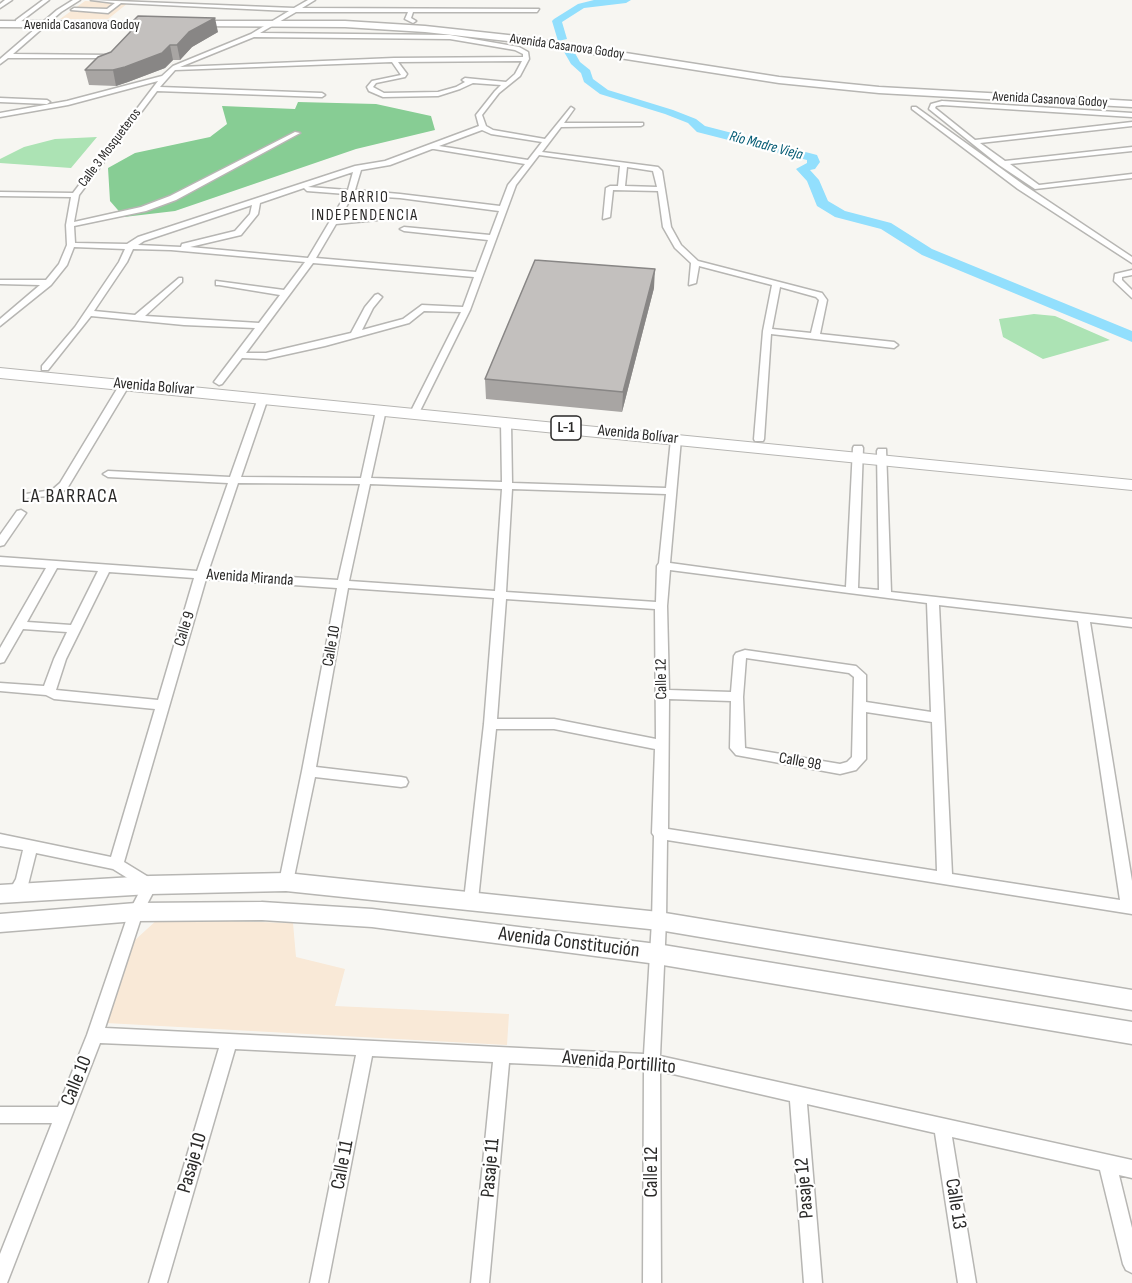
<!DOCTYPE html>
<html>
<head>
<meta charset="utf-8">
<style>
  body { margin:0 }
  canvas { display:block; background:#f7f6f2 }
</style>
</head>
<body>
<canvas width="1132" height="1283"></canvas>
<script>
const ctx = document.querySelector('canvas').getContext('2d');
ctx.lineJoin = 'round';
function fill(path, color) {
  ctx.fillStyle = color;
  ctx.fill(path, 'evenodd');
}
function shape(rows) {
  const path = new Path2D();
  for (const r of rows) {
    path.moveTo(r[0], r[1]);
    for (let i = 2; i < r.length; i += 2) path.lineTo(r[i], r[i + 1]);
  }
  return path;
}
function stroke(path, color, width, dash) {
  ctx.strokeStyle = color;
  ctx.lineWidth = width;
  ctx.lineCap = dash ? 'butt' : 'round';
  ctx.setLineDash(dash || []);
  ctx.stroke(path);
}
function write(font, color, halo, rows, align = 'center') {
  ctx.font = font + ' "Sofia Sans Condensed",sans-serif';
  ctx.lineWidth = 4.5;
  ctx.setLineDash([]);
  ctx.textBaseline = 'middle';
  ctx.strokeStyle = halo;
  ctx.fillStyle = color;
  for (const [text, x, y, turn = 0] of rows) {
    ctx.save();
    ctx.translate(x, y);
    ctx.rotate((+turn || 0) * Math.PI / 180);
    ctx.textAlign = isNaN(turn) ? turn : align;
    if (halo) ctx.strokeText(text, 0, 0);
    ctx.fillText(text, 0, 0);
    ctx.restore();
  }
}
const education = shape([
  [85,1,128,3,108,19,60,19],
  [158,919,293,923,296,957,345,969,335,1006,509,1014,507,1045,106,1023,135,940]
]);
const green = shape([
  [97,137,71,168,0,163,0,159,24,147,55,139],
  [1034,314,1055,316,1110,340,1043,359,1003,337,999,319]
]);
const forest = shape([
  [298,102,376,104,431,116,435,130,356,149,175,211,124,217,110,201,108,168,135,153,210,137,227,124,222,106,295,109]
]);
const river = shape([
  [594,0,631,0,626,3,584,8,562,22,567,39,558,41,552,21,554,19,578,4,594,0],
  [568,47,572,48,580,62,590,70,593,79,608,90,673,110,696,119,705,126,817,155,820,162,815,169,810,170,819,180,828,201,845,211,891,223,932,249,1132,331,1132,342,922,255,881,229,835,217,817,206,807,181,796,169,807,163,807,160,697,132,688,123,665,114,600,94,584,82,581,73,571,64,563,50,568,47]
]);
const street = shape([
  [5,0,12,0,0,8,0,4,5,0],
  [43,0,49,0,20,22,16,22,16,20,43,0],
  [73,0,80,0,61,12,13,54,110,55,112,58,8,58,0,64,0,59,57,10,73,0],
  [91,0,294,8,308,0,315,0,302,8,539,9,537,12,413,12,411,18,416,21,413,23,405,19,408,12,296,12,260,33,450,35,519,47,528,52,529,59,520,76,499,93,482,115,486,126,493,130,545,139,571,107,574,109,564,123,643,123,643,125,641,126,561,127,542,152,658,167,662,171,671,227,681,245,698,261,822,293,827,300,820,334,894,342,898,345,894,348,771,334,764,439,763,441,755,441,754,439,763,331,772,285,699,266,696,283,689,285,691,263,675,248,663,227,658,191,613,190,610,217,603,219,606,188,610,186,618,186,620,166,539,155,516,185,470,310,418,415,415,416,410,413,461,312,424,311,409,323,325,346,266,359,242,358,222,384,219,385,214,382,255,328,184,325,91,316,48,370,42,370,42,366,75,327,119,262,125,249,74,247,67,265,51,285,0,326,0,319,40,285,0,284,0,280,46,280,59,264,67,245,66,225,71,197,0,196,0,192,73,193,158,81,68,105,0,117,0,113,67,101,162,76,173,66,251,34,289,11,121,3,108,13,71,10,74,8,107,9,115,3,91,0],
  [254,37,450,39,515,50,523,54,523,57,394,58,180,67,254,37],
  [522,61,515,74,506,82,465,78,462,80,465,82,456,87,438,92,384,93,373,87,376,83,405,77,407,74,398,62,522,61],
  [392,62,401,75,372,81,367,87,369,91,383,97,438,96,460,89,473,83,501,85,495,91,476,115,479,126,385,161,355,166,138,237,127,244,75,243,74,226,146,211,176,200,300,133,295,132,170,196,141,207,74,222,79,195,157,91,322,97,325,95,322,93,160,87,175,70,392,62],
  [482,130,491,134,542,142,528,160,439,146,482,130],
  [432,149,434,149,525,164,508,185,500,206,400,194,355,190,361,170,390,165,432,149],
  [627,167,653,171,657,187,625,186,627,167],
  [353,172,348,190,308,187,353,172],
  [304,188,307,191,346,194,308,258,190,247,241,235,258,214,260,203,304,188],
  [353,195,400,198,499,211,490,235,404,227,400,229,404,231,488,240,476,272,316,258,336,224,398,218,402,216,398,214,339,219,353,195],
  [252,205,250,214,235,231,182,244,181,247,138,245,144,241,252,205],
  [133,249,171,250,305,262,284,290,216,281,216,285,219,285,280,295,259,323,145,316,182,282,182,278,179,278,135,315,94,311,127,262,133,249],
  [313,263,474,277,463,307,422,305,403,319,362,330,373,308,382,297,378,294,375,295,365,307,351,333,266,353,246,353,313,263],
  [780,287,816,297,819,300,811,333,772,329,780,287],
  [0,98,47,100,50,102,47,104,0,102,0,98],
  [942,101,1132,113,1132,117,942,105,936,106,935,108,975,140,1132,122,1132,126,980,143,1005,161,1132,147,1132,151,1010,164,1039,185,1132,174,1132,178,1035,189,999,165,929,109,931,104,942,101],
  [912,107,916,107,1024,185,1132,257,1132,263,1018,189,912,109,912,107],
  [1132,270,1132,275,1122,277,1122,280,1132,290,1132,298,1114,281,1115,274,1132,270],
  [125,381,130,384,68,487,59,495,26,498,25,496,26,494,52,490,60,483,120,384,125,381],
  [263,395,268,398,241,477,361,478,376,410,381,407,386,410,371,478,502,482,501,422,506,419,511,422,512,483,666,488,671,439,672,437,680,437,681,439,670,563,846,587,853,448,854,446,862,446,863,448,858,588,879,590,877,451,878,449,886,449,891,592,1132,619,1132,627,1090,622,1132,881,1132,914,667,840,666,921,660,1056,1132,1160,1132,1178,1119,1175,1132,1228,1132,1273,1126,1270,1123,1264,1100,1170,952,1137,976,1283,958,1283,935,1133,807,1104,822,1283,804,1283,790,1101,660,1071,661,1283,643,1283,644,1069,509,1063,489,1283,471,1283,493,1062,372,1056,328,1283,310,1283,356,1055,235,1049,167,1283,149,1283,219,1048,100,1043,7,1283,0,1283,0,1254,52,1123,0,1123,0,1107,58,1107,87,1035,129,912,142,887,113,869,36,853,28,885,20,897,15,899,10,897,8,893,16,879,23,850,0,846,0,834,111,857,155,709,54,699,46,695,0,691,0,683,44,686,54,659,67,632,23,629,4,662,0,663,0,648,46,568,0,565,0,557,197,571,228,483,108,477,103,474,108,471,230,477,258,398,263,395],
  [238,483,360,484,338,580,208,572,238,483],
  [370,484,502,489,495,591,349,581,370,484],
  [512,489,666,494,659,563,657,566,656,602,506,592,512,489],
  [57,568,98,571,71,625,27,622,57,568],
  [670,570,927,603,931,712,866,702,866,675,856,666,745,650,736,653,734,656,731,692,669,690,667,606,670,570],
  [109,572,194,578,158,700,56,690,66,659,109,572],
  [206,579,337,588,302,771,279,882,281,886,286,888,291,886,293,882,315,777,401,787,406,786,408,782,406,778,401,777,316,767,348,588,494,598,484,724,464,900,466,904,471,906,476,904,478,900,496,729,554,729,655,749,652,833,654,836,652,921,644,1054,105,1028,143,912,157,885,155,881,124,862,206,579],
  [506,599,655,609,656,739,554,719,497,719,506,599],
  [939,605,1078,621,1120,900,952,874,939,605],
  [746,658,849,673,854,677,852,757,847,762,840,764,745,748,743,697,746,658],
  [669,699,731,701,730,748,736,755,840,774,856,770,866,759,866,712,932,722,937,871,668,829,669,699],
  [21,510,26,513,4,545,0,546,0,535,17,511,21,510]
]);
const secondary = shape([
  [0,21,154,22,158,25,154,28,0,27,0,21],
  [194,21,345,21,425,26,517,36,779,77,879,87,1132,101,1132,107,879,93,779,83,517,42,425,32,345,27,191,26,190,24,194,21],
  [286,873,659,912,1132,990,1132,1010,659,930,286,891,150,894,0,903,0,885,150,876,286,873],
  [262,902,372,909,657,944,1132,1022,1132,1044,657,964,372,927,262,920,136,921,0,932,0,914,136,903,262,902]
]);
const primary = shape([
  [0,368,1132,480,1132,490,0,378,0,368]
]);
const wall = shape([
  [129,29,218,32,192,47,180,60,173,60,165,68,128,82,116,86,89,85,85,70,111,52,130,32],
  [654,288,622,412,486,399,485,379]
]);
const shadedWall = shape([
  [215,18,218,32,192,47,180,60,177,45,189,32],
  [170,45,173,60,165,68,128,82,116,86,113,70],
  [655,269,654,288,622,412,623,392]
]);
const building = shape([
  [138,16,215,18,189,32,177,45,170,45,162,53,125,67,113,70,85,70,98,57,111,52,133,29,129,29,130,24,138,16],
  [535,260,655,269,623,392,485,379,535,260]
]);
const farStreetnames = [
  ["Avenida Casanova Godoy",82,25],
  ["Avenida Casanova Godoy",567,47,8],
  ["Avenida Casanova Godoy",1050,100,3],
  ["Calle 3 Mosqueteros",110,148,-53]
];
const farWaternames = [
  ["Río Madre Vieja",766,146,15]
];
const shields = [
  [566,428,30]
];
const shieldNames = [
  ["L-1",566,428]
];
const farQuarternames = [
  ["BARRIO",365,198],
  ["INDEPENDENCIA",365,216]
];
const streetNames = [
  ["Avenida Bolívar",154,387,5],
  ["Avenida Bolívar",638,435,6],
  ["Avenida Miranda",250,578,4],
  ["Calle 9",185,629,-73],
  ["Calle 10",332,646,-80],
  ["Calle 12",662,679,-91],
  ["Calle 98",800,762,10]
];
const quarterNames = [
  ["LA BARRACA",70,497]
];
const nearStreetnames = [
  ["Avenida Constitución",569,943,7],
  ["Avenida Portillito",619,1063,5],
  ["Calle 10",77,1081,-68],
  ["Pasaje 10",193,1163,-74],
  ["Calle 11",343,1165,-79],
  ["Pasaje 11",491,1168,-85],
  ["Calle 12",652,1172,-90],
  ["Pasaje 12",805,1188,-95],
  ["Calle 13",955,1204,81]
];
fill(education, '#f9e9d7');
fill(green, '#ace3b4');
fill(forest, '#87cd94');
fill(river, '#92dffd');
stroke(street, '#b7b6b3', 3);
stroke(secondary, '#b7b6b3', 3);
stroke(primary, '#b7b6b3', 2);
fill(street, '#fff');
fill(secondary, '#fff');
fill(primary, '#fff');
fill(wall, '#a8a5a3');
fill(shadedWall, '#888685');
fill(building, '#c3c0be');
stroke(building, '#888685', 1.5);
write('14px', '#2a2928', '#fff', farStreetnames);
write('italic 15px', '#005972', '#fff', farWaternames);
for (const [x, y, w] of shields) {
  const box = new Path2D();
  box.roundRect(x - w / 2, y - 12, w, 24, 4.5);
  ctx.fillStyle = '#fff';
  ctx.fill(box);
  stroke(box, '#2a2928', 1.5);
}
write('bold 15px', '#2a2928', null, shieldNames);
ctx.letterSpacing = '1.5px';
write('16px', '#2a2928', '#fff', farQuarternames);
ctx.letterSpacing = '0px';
write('16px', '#2a2928', '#fff', streetNames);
ctx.letterSpacing = '1.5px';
write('20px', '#2a2928', '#fff', quarterNames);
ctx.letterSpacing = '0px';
write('20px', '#2a2928', '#fff', nearStreetnames);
</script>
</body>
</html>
